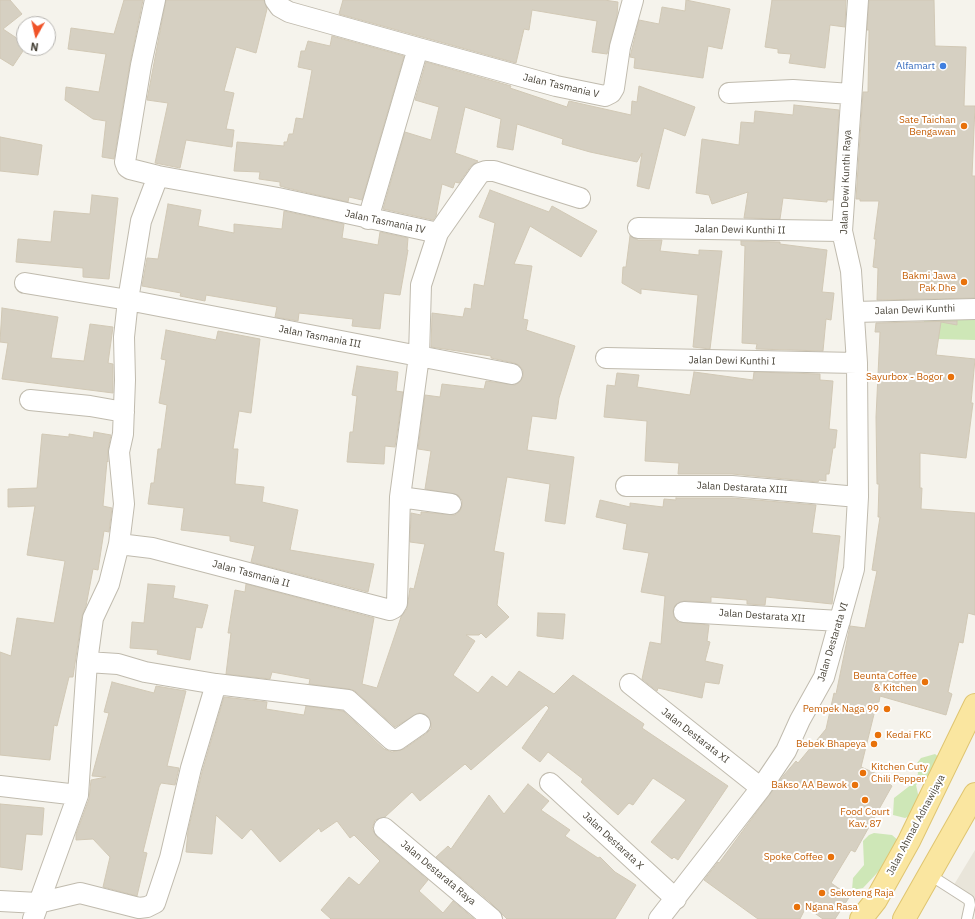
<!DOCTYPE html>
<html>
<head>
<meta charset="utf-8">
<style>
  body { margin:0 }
  #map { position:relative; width:975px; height:919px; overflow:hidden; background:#f5f3ec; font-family:"IBM Plex Sans",sans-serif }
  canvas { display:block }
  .north { position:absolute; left:16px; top:16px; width:40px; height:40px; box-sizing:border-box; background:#fff; border:1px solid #b6b4b0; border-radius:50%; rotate:188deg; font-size:11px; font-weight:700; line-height:16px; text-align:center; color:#494439 }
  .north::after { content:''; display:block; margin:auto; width:14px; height:18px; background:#f05328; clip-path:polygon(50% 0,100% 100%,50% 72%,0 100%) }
</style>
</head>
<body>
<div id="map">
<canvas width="975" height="919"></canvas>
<div class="north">N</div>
</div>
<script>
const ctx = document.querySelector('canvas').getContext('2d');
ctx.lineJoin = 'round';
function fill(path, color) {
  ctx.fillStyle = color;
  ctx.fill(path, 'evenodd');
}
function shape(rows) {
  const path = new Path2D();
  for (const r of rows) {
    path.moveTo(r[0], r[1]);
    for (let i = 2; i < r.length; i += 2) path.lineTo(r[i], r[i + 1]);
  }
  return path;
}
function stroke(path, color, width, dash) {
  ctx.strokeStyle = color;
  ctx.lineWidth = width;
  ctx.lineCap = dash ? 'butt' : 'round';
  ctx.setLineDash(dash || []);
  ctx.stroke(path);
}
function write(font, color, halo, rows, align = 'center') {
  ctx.font = font + ' "IBM Plex Sans",sans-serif';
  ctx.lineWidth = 4;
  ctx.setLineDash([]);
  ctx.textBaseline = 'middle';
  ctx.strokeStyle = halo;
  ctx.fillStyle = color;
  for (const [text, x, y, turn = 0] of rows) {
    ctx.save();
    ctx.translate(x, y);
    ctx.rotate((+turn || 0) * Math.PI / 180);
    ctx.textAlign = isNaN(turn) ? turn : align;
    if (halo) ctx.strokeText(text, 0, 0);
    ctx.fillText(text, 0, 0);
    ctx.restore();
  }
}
const residential = shape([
  [975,850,975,898,952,888]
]);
const green = shape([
  [975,305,975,340,938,339,924,325,924,319],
  [935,754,940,758,931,778,921,780,916,785,920,803,910,816,905,818,893,815,894,798,912,784,918,774,917,763,921,758],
  [874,833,892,835,899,841,886,868,879,871,863,888,852,890,853,878,864,865,863,841,869,835]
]);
const building = shape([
  [0,0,10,0,22,14,3,29,24,43,25,48,13,66,0,58,0,0],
  [124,0,143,0,130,63,114,159,102,157,106,121,93,119,65,100,66,87,99,92,106,54,68,49,71,28,114,34,124,0],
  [166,0,264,0,267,9,256,53,236,47,224,91,234,93,226,129,234,130,232,147,186,140,180,168,155,163,168,103,147,100,166,0],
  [343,0,604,0,618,2,617,16,607,54,592,52,597,21,532,10,529,30,524,29,516,63,339,14,343,0],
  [686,0,730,9,722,49,708,46,703,78,634,68,635,58,630,57,639,20,659,24,662,7,685,11,686,0],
  [772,0,846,0,845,27,830,25,825,68,789,63,791,54,778,53,778,49,765,47,772,0],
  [869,0,934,0,935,46,966,47,964,106,975,106,972,176,975,176,975,298,877,300,878,268,873,267,876,239,874,239,879,201,860,201,860,199,856,199,863,92,868,92,869,30,867,30,869,0],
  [332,36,404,56,362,200,349,197,348,202,287,188,280,186,280,182,259,179,260,172,234,171,237,142,284,146,284,142,287,142,289,134,293,134,296,118,303,119,312,70,298,67,301,51,305,51,308,41,330,46,332,36],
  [426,62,511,86,510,88,567,107,569,101,631,115,632,101,637,102,639,86,695,107,685,136,664,128,649,189,637,186,642,153,637,162,590,152,562,144,563,139,517,124,513,150,497,147,501,119,465,107,455,153,478,161,471,166,459,183,455,182,453,188,442,184,436,216,433,220,383,209,405,132,431,140,439,107,415,100,426,62],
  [794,105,839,110,833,200,827,200,827,202,783,198,780,219,744,218,748,192,712,204,709,195,696,193,702,139,739,145,741,122,754,123,755,111,793,115,794,105],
  [0,137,42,145,38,175,0,171,0,137],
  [490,190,549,212,552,206,597,231,581,257,530,226,514,264,532,266,523,319,528,320,526,330,575,346,559,398,556,419,532,416,527,450,574,457,565,524,545,521,550,484,507,477,494,551,504,553,497,605,509,617,486,638,481,633,479,635,466,635,475,641,453,675,478,693,492,676,507,687,519,671,554,694,573,675,644,724,642,728,728,786,678,860,674,857,672,859,651,842,686,800,653,778,633,805,629,803,618,815,581,782,583,779,548,752,540,762,522,748,549,708,546,705,471,770,465,764,420,801,412,792,385,817,375,820,372,829,377,837,428,880,419,891,443,913,453,901,474,919,331,919,321,910,349,877,359,885,380,861,354,835,350,838,337,821,321,832,319,828,280,862,251,829,242,839,216,815,212,854,186,852,188,831,202,772,224,697,267,702,266,709,304,715,306,706,343,711,384,749,392,752,404,749,427,733,431,729,431,723,425,714,419,713,395,727,355,691,349,689,309,684,310,679,272,672,270,679,226,674,231,633,228,633,235,590,245,592,246,584,374,618,362,684,377,688,401,617,407,609,410,588,414,589,425,544,410,542,411,513,421,515,421,512,455,515,460,511,462,506,462,500,458,495,425,489,431,451,418,449,425,395,440,397,442,384,484,389,486,381,515,385,520,382,523,377,523,370,519,365,514,363,491,358,491,356,431,347,432,313,463,317,465,308,471,309,474,284,484,286,495,223,479,217,490,190],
  [92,195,118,198,109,279,83,277,83,268,16,262,18,239,51,242,54,211,90,214,92,195],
  [168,204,201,210,198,226,234,233,234,224,282,229,284,211,344,224,342,238,378,245,380,232,408,238,407,250,408,250,400,295,384,293,380,329,352,326,353,319,299,313,298,321,275,317,277,307,206,295,205,301,180,296,181,293,142,286,147,258,158,259,168,204],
  [630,236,638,240,662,240,660,251,699,255,699,250,722,251,710,349,693,347,698,295,641,289,641,294,622,283,623,267,626,267,630,236],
  [741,241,780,242,780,244,827,250,822,292,834,293,831,320,826,319,823,351,756,349,757,344,742,343,745,246,741,245,741,241],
  [2,308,58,317,51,358,84,361,90,324,113,327,108,363,113,364,113,393,2,379,8,343,0,342,2,308],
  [957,321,957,325,941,322,936,355,975,359,971,403,973,403,966,458,920,453,920,488,922,488,921,509,975,513,975,615,968,613,963,643,959,642,948,692,952,694,946,715,880,696,879,702,877,702,861,767,877,774,892,786,855,852,851,850,831,883,850,896,835,919,823,919,806,907,800,919,758,919,704,880,718,862,719,863,784,775,796,761,798,763,826,729,834,693,836,694,850,626,865,628,877,571,872,570,880,517,878,517,879,484,877,484,876,417,880,332,875,332,876,323,957,321],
  [166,330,216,340,218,331,260,339,251,413,239,411,233,449,238,449,235,484,264,487,262,502,298,510,290,550,374,564,368,592,251,562,255,546,230,541,230,536,181,530,184,508,148,504,151,483,154,483,158,449,161,449,167,405,159,403,166,360,161,359,166,330],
  [357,366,398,372,396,391,403,392,395,447,385,446,384,464,347,462,350,432,353,432,357,396,352,395,357,366],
  [694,372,753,380,754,372,820,374,820,380,833,381,829,429,837,430,835,448,833,448,829,474,826,474,826,481,819,480,818,482,732,474,678,474,679,463,645,461,647,421,604,417,607,385,615,386,617,373,639,375,637,387,690,395,694,372],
  [94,432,111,435,108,450,108,462,107,461,103,506,112,508,109,532,104,531,98,570,93,569,86,606,82,616,73,677,69,677,57,726,54,725,50,760,0,755,0,652,11,656,17,618,54,623,65,561,27,555,35,506,8,507,8,489,37,488,42,434,69,437,69,434,93,438,94,432],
  [676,498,732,498,816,505,812,533,840,536,832,604,766,597,765,605,747,604,747,600,711,597,711,602,684,601,675,605,673,611,674,617,678,622,709,625,707,641,710,642,705,661,723,665,719,684,705,682,702,698,658,688,657,691,642,679,650,642,661,644,665,596,641,592,649,553,623,549,627,524,596,517,600,500,630,507,630,503,663,507,664,499,676,500,676,498],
  [148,584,175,586,173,598,208,605,202,628,196,627,190,660,157,654,158,650,130,648,132,622,144,623,148,584],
  [538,613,565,614,563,639,537,636,538,613],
  [112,682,154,693,156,686,186,691,167,766,179,768,175,785,161,783,159,787,143,852,147,853,137,896,103,887,110,857,93,839,76,840,76,834,89,799,91,780,106,777,92,776,109,713,104,712,112,682],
  [528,784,549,801,541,810,570,830,565,836,598,858,600,857,615,872,636,885,615,919,507,919,490,902,436,857,448,846,451,849,489,795,504,814,528,784],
  [0,804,44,808,42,835,26,834,22,870,0,867,0,804]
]);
const lane = shape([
  [930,875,969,900,970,905,967,919]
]);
const street = shape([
  [155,0,141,65,125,162,127,167,130,169,158,176,278,198,438,233,480,173,486,171,494,171,580,198],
  [275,0,280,7,289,12,418,48],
  [729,93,793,90,851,94],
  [368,219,418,48,556,86,605,96,611,93,614,88,620,47,633,0],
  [638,228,842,231],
  [438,233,421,285,419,356,400,497,451,504],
  [25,283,128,300,512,374],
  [854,312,975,309],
  [606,358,857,363],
  [30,400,90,406,124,412],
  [626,486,732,486,858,497],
  [119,544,152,548,390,610,394,608,397,603,400,497],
  [684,612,840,621],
  [87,662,118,664,145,672,216,684],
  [630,684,761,788],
  [550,783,676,899],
  [0,786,78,795],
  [384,828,492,919],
  [0,901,38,903,80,893,139,908,147,907,155,903,170,858,191,768,216,684,348,700,392,740,397,740,420,724],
  [33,919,78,795,87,662,93,618,109,584,119,544,124,504,119,452,123,434,125,380,124,337,128,300,141,221,158,176],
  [659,919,761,788,786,751,800,720,824,677,854,569,858,497,857,363,851,271,842,231,858,0]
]);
const primary = shape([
  [861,919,876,900,909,841,975,705],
  [904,919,975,794]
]);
const markers = [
  [943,66,4,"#3f7fe0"],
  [964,126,4,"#e8710a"],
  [964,282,4,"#e8710a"],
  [951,377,4,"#e8710a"],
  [925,682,4,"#e8710a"],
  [887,709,4,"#e8710a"],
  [878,735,4,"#e8710a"],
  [874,744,4,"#e8710a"],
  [863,773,4,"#e8710a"],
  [855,785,4,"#e8710a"],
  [865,800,4,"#e8710a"],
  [831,857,4,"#e8710a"],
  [822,893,4,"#e8710a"],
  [797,907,4,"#e8710a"]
];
const shopNames = [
  ["Alfamart",935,66]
];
const streetNames = [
  ["Jalan Tasmania V",561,86,13],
  ["Jalan Dewi Kunthi Raya",846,182,-88],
  ["Jalan Tasmania IV",385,222,12],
  ["Jalan Dewi Kunthi II",740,230,1],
  ["Jalan Dewi Kunthi",915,310,-2],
  ["Jalan Tasmania III",320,337,11],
  ["Jalan Dewi Kunthi I",732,361,1],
  ["Jalan Destarata XIII",742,488,3],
  ["Jalan Tasmania II",251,574,15],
  ["Jalan Destarata XII",762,616,4],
  ["Jalan Destarata VI",833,642,-73],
  ["Jalan Destarata XI",695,736,38],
  ["Jalan Ahmad Adnawijaya",916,825,-62],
  ["Jalan Destarata X",613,841,43],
  ["Jalan Destarata Raya",438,873,40]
];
const foodNames = [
  ["Sate Taichan",956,120],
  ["Bengawan",956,132],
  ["Bakmi Jawa",956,276],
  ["Pak Dhe",956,288],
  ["Sayurbox - Bogor",943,377],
  ["Beunta Coffee",917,676],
  ["& Kitchen",917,688],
  ["Pempek Naga 99",879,709],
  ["Kedai FKC",886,735,"left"],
  ["Bebek Bhapeya",866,744],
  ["Kitchen Cuty",871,767,"left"],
  ["Chili Pepper",871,779,"left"],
  ["Bakso AA Bewok",847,785],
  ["Food Court",865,812,"center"],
  ["Kav. 87",865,824,"center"],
  ["Spoke Coffee",823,857],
  ["Sekoteng Raja",830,893,"left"],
  ["Ngana Rasa",805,907,"left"]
];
fill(residential, '#e9e5da');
fill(green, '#cee7b7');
fill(building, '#d6d0c2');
stroke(building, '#d1c8b5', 1);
stroke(lane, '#c0bbae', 12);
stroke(street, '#c0bbae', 22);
stroke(primary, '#dfc570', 24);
stroke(lane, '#fff', 10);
stroke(street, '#fff', 20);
stroke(primary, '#fae6a0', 22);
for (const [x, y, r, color] of markers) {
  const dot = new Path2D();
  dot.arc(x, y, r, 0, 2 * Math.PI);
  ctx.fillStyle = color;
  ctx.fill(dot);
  stroke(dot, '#fff', 1.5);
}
write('10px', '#366cbe', '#fff', shopNames, 'right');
write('10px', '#494439', '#fff', streetNames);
write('10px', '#c56008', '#fff', foodNames, 'right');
</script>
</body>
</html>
